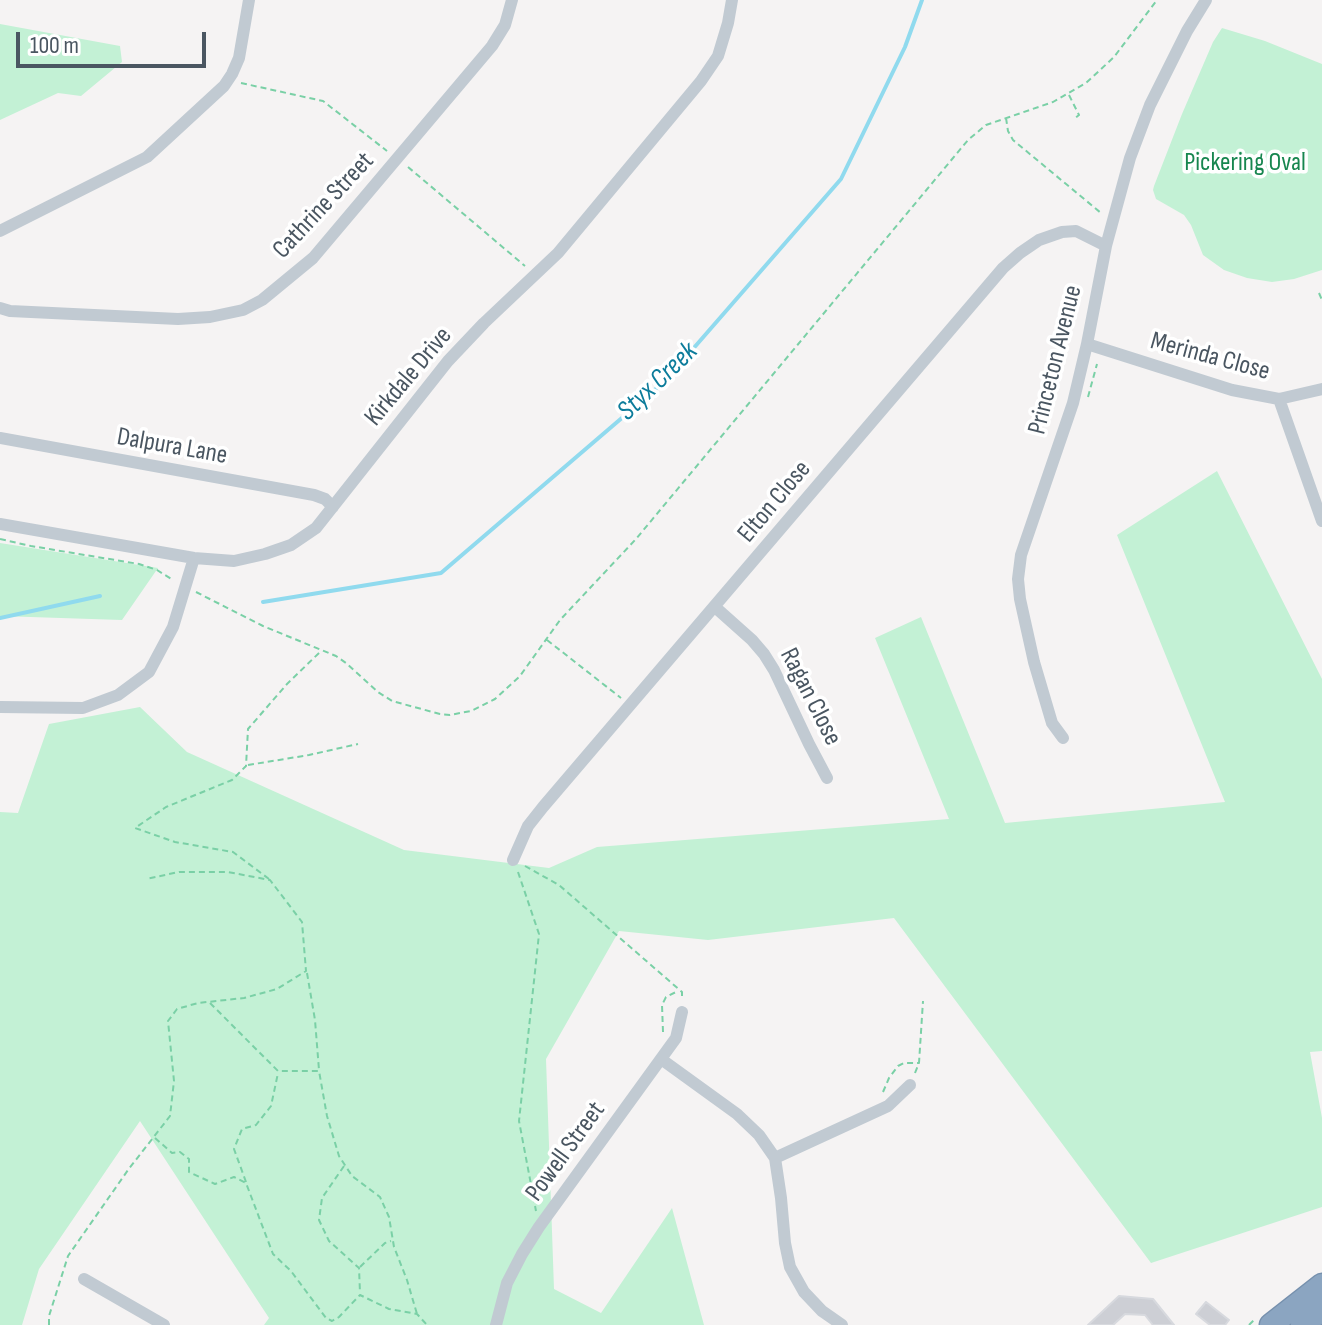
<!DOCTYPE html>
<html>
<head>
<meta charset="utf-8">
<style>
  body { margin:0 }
  #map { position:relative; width:1322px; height:1325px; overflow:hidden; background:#f5f3f3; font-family:"Sofia Sans Condensed",sans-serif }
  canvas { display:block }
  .scale { position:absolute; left:16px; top:32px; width:190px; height:36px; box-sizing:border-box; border:4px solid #4a5661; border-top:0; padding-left:10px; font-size:24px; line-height:28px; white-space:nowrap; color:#4a5661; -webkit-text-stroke:6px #fff; paint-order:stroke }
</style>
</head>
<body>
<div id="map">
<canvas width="1322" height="1325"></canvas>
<div class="scale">100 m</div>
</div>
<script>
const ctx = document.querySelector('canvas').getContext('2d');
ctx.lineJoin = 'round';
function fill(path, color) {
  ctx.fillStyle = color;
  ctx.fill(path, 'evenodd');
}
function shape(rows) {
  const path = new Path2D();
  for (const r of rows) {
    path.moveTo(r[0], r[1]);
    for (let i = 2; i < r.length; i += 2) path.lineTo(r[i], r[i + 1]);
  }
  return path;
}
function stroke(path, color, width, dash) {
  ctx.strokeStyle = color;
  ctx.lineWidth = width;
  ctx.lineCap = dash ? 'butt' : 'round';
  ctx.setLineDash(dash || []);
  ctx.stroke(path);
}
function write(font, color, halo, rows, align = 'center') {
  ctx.font = font + ' "Sofia Sans Condensed",sans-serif';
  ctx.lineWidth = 7;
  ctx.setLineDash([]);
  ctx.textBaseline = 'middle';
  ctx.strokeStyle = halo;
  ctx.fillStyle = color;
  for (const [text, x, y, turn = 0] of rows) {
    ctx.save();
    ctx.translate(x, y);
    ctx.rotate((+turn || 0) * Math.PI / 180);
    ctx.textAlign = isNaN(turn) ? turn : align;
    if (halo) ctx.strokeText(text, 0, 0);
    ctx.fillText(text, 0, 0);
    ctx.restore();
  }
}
const green = shape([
  [0,24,120,46,122,62,81,96,58,93,0,120],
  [1222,28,1265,41,1322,64,1322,270,1294,279,1272,282,1247,278,1224,270,1203,255,1191,225,1184,215,1156,199,1153,190,1154,186,1182,114,1213,42],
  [1217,471,1322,679,1322,1051,1310,1052,1322,1118,1322,1207,1151,1263,894,918,708,940,619,931,546,1059,554,1289,601,1313,672,1208,704,1325,264,1325,269,1318,140,1121,39,1269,22,1325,0,1325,0,812,18,813,49,724,140,707,187,752,404,850,549,868,597,847,949,819,875,638,921,617,1005,823,1225,802,1117,535],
  [0,543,158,568,122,620,0,616]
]);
const stream = shape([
  [263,602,441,573,665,381,841,179,905,47,922,0],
  [0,618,100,596]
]);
const building = shape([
  [1119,1296,1153,1299,1174,1325,1153,1325,1145,1315,1125,1314,1113,1325,1088,1325,1119,1296],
  [1206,1302,1229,1320,1225,1325,1210,1325,1196,1314,1206,1302]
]);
const path = shape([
  [241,83,323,101,387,151],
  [1069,95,1079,115,1074,119],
  [1006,118,1008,131,1013,140,1101,213],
  [408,167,525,266],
  [1319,293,1322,300],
  [1088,397,1097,364],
  [0,539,31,546,139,564,157,570,173,580],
  [196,592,263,626,336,656,346,663,378,692,392,701,440,714,450,715,471,711,495,699,520,676,560,620,636,539,968,140,986,125,1053,102,1086,83,1114,57,1157,0],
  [547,640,621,698],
  [248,765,309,755,358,744],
  [525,866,559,885,682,992,682,1000],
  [518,872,539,934,519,1121,536,1211],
  [269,879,233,852,175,842,135,828,166,807,232,780,246,766,248,729,287,684,320,652],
  [307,973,315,1020,319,1070],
  [210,1003,278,1071,319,1071,327,1116,339,1156,352,1176,380,1197,389,1217,394,1247,407,1280,417,1314],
  [663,1032,662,1005,666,997,678,991],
  [915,1073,919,1063,923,1001],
  [883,1092,889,1078,898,1066,904,1063,919,1063],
  [155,1138,172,1153,180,1152,189,1159,189,1172,215,1184,234,1177,246,1183,273,1254,291,1271,326,1318,332,1321,339,1317,360,1295,389,1309,417,1314,427,1325],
  [344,1166,322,1198,319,1220,329,1241,359,1268,360,1293],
  [246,1182,234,1149,242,1129,256,1125,271,1106,278,1073],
  [360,1267,385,1243,391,1241],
  [49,1325,49,1316,68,1256,128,1170,170,1116,174,1081,168,1021,177,1009,198,1003,244,998,277,989,306,971,302,922,270,880,228,872,179,872,146,879],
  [1249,1325,1254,1320]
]);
const street = shape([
  [0,231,147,157,224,86,232,74,239,58,249,0],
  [0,308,10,311,178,319,210,317,243,310,262,300,313,258,492,46,505,25,512,0],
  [1087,344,1232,390,1279,399,1322,389],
  [1279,399,1322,521],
  [0,438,314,495,325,499,333,507],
  [0,524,194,558,234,561,265,554,291,545,316,528,448,361,484,323,558,253,701,81,718,56,728,23,732,0],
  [715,607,752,640,764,654,774,670,809,744,827,778],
  [0,707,83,708,118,695,149,672,173,627,194,558],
  [1063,738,1052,723,1034,662,1020,599,1018,579,1021,555,1073,403,1087,344,1106,246,1130,158,1150,105,1187,31,1206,0],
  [513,860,528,826,543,807,1003,268,1020,253,1039,240,1062,232,1076,231,1106,246],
  [661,1059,737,1114,759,1135,775,1158,781,1198,785,1243,790,1267,804,1292,822,1311,842,1325],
  [775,1158,888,1106,910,1085],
  [84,1279,164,1325],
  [496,1325,507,1283,522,1254,539,1227,676,1038,682,1012]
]);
const highway = shape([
  [1271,1325,1322,1285],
  [1302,1325,1322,1310]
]);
const parkNames = [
  ["Pickering Oval",1245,163]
];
const streetNames = [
  ["Cathrine Street",324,206,-47],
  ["Merinda Close",1210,357,15],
  ["Princeton Avenue",1056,360,-76],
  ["Kirkdale Drive",409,377,-50],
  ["Dalpura Lane",172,447,10],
  ["Elton Close",775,502,-50],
  ["Ragan Close",810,697,63],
  ["Powell Street",566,1152,-54]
];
const waterNames = [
  ["Styx Creek",658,382,-44]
];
fill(green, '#c3f1d5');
stroke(stream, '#90daee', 4);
fill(building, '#cdcfd5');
stroke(building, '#d7d9de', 2);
stroke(highway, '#7690ad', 25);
stroke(path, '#7ad0a6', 2, [6, 4]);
stroke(street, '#c1cad2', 12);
stroke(highway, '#8ba5c1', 22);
write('26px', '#17864f', '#fff', parkNames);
write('26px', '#4a5661', '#fff', streetNames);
write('italic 28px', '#0c7c9b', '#fff', waterNames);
</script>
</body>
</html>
